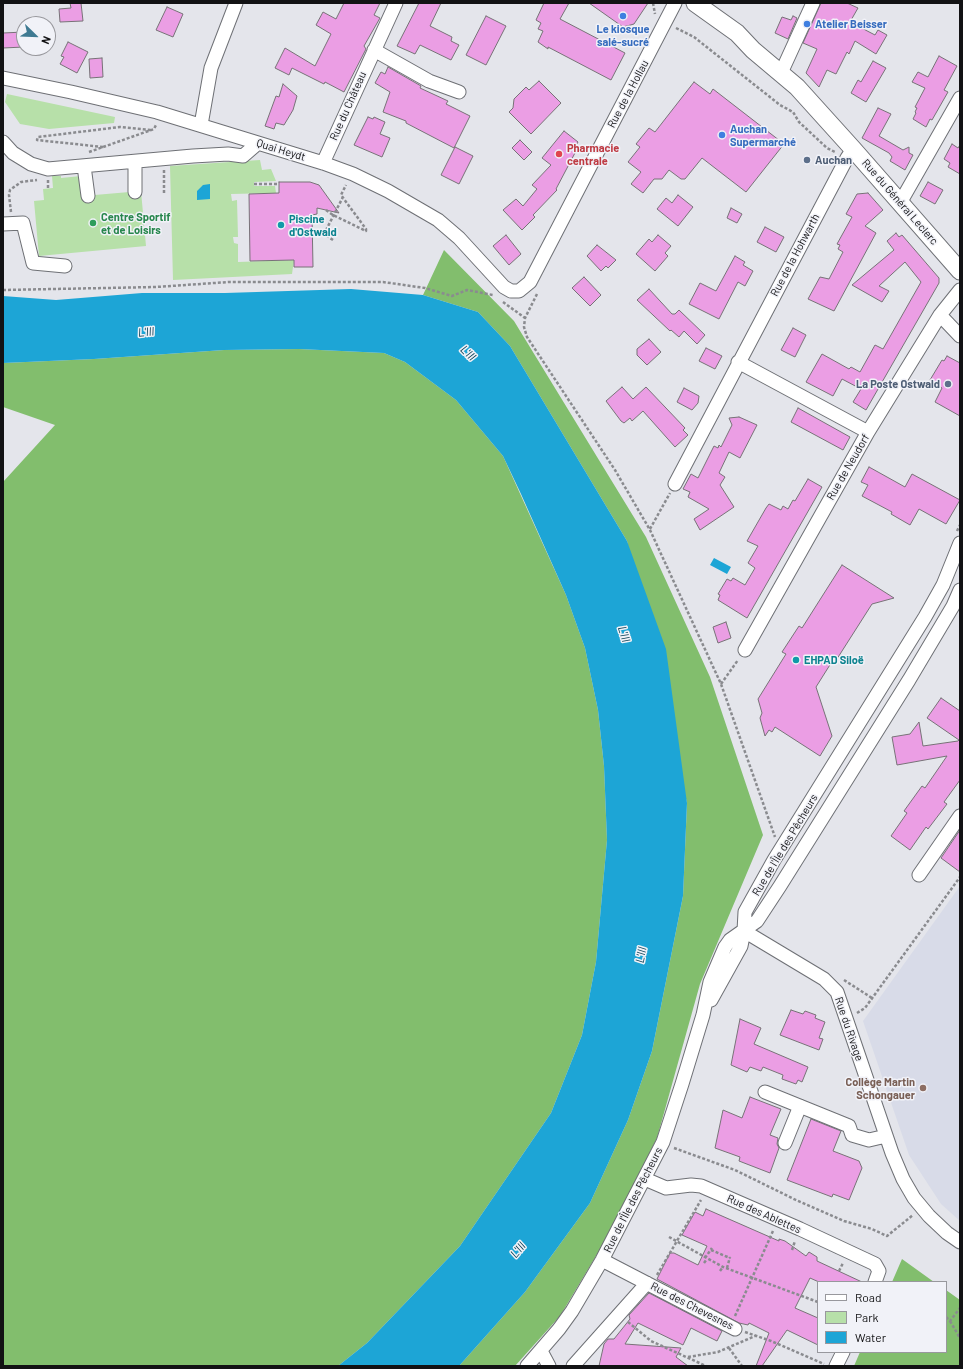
<!DOCTYPE html>
<html>
<head>
<meta charset="utf-8">
<style>
  body { margin:0 }
  #map { position:relative; width:963px; height:1369px; overflow:hidden; background:#e4e5eb; font-family:Barlow,sans-serif }
  canvas { display:block }
  .frame { position:absolute; inset:0; border:4px solid #121214; pointer-events:none }
  .legend { position:absolute; left:817px; top:1281px; width:130px; height:72px; box-sizing:border-box; background:#f1f2f8; border:1px solid #98989d; margin:0; padding:5px 7px; list-style:none; font-size:12px; color:#121214 }
  .legend li { display:flex; align-items:center; gap:8px; height:20px }
  .legend b { width:20px; border:1px solid #98989d }
  .north { position:absolute; left:16px; top:16px; width:40px; height:40px; box-sizing:border-box; background:#f1f2f8; border:1px solid #98989d; border-radius:50%; rotate:113deg; font-size:11px; font-weight:700; line-height:16px; text-align:center; color:#121214 }
  .north::after { content:''; display:block; margin:auto; width:14px; height:18px; background:#3f7a92; clip-path:polygon(50% 0,100% 100%,50% 72%,0 100%) }
</style>
</head>
<body>
<div id="map">
<canvas width="963" height="1369"></canvas>
<div class="frame"></div>
<ul class="legend">
<li><b style="height:5px;background:#fff"></b>Road</li>
<li><b style="height:11px;background:#b7e0a9"></b>Park</li>
<li><b style="height:11px;background:#1da5d6"></b>Water</li>
</ul>
<div class="north">N</div>
</div>
<script>
const ctx = document.querySelector('canvas').getContext('2d');
ctx.lineJoin = 'round';
function fill(path, color) {
  ctx.fillStyle = color;
  ctx.fill(path, 'evenodd');
}
function shape(rows) {
  const path = new Path2D();
  for (const r of rows) {
    path.moveTo(r[0], r[1]);
    for (let i = 2; i < r.length; i += 2) path.lineTo(r[i], r[i + 1]);
  }
  return path;
}
function stroke(path, color, width, dash) {
  ctx.strokeStyle = color;
  ctx.lineWidth = width;
  ctx.lineCap = dash ? 'butt' : 'round';
  ctx.setLineDash(dash || []);
  ctx.stroke(path);
}
function write(font, color, halo, rows, align = 'center') {
  ctx.font = font + ' Barlow,sans-serif';
  ctx.lineWidth = 3;
  ctx.setLineDash([]);
  ctx.textBaseline = 'middle';
  ctx.strokeStyle = halo;
  ctx.fillStyle = color;
  for (const [text, x, y, turn = 0] of rows) {
    ctx.save();
    ctx.translate(x, y);
    ctx.rotate((+turn || 0) * Math.PI / 180);
    ctx.textAlign = isNaN(turn) ? turn : align;
    if (halo) ctx.strokeText(text, 0, 0);
    ctx.fillText(text, 0, 0);
    ctx.restore();
  }
}
const built = shape([
  [960,886,960,1221,941,1204,909,1155,863,1021]
]);
const green = shape([
  [7,94,115,117,114,123,49,129,20,124,5,102],
  [260,160,262,170,271,169,276,181,254,182,254,186,275,186,276,193,231,194,232,201,237,200,238,237,233,237,234,243,238,244,238,262,294,260,292,274,173,280,170,166],
  [52,176,61,176,61,178,81,176,83,196,141,191,146,246,39,256,34,201,44,200,43,189,53,188]
]);
const forest = shape([
  [444,250,514,321,646,537,710,677,763,835,700,984,657,1138,608,1236,560,1316,515,1366,459,1366,525,1292,590,1203,628,1120,652,1051,683,896,687,803,627,541,510,346,478,312,423,295],
  [299,349,384,353,405,362,456,400,503,456,566,595,585,648,598,710,604,766,607,840,596,962,582,1035,551,1113,460,1246,367,1343,338,1366,3,1366,3,482,55,425,3,407,3,363,94,359,224,350],
  [902,1259,934,1282,892,1282],
  [946,1290,960,1300,960,1366,854,1366,860,1352,946,1352]
]);
const water = shape([
  [210,184,210,199,197,200,197,191,203,185],
  [351,289,423,295,478,312,510,346,627,541,666,649,687,803,683,896,652,1051,628,1120,590,1203,525,1292,459,1366,338,1366,367,1343,460,1246,551,1113,582,1035,596,962,607,840,604,766,598,710,585,648,566,595,521,494,503,456,456,400,405,362,384,353,299,349,224,350,94,359,3,363,3,296,56,300,142,293,225,293],
  [714,558,731,567,727,574,710,565]
]);
const building = shape([
  [70,3,81,3,83,21,60,22,59,9,71,8,70,3],
  [344,3,380,3,374,15,380,18,364,46,366,49,344,92,325,82,324,84,292,68,289,75,275,68,285,48,315,66,331,34,316,25,323,12,336,19,344,3],
  [419,3,441,3,430,26,452,37,451,41,459,45,451,60,420,45,415,54,397,46,419,3],
  [544,3,569,3,560,19,625,53,611,80,548,47,548,49,538,42,543,31,538,29,541,23,536,20,544,3],
  [589,3,648,3,634,24,623,27,589,3],
  [821,3,847,3,858,8,850,22,875,35,878,30,887,35,876,54,855,41,849,54,847,52,836,74,827,70,819,87,806,73,817,49,803,43,821,3],
  [167,7,183,14,173,37,156,30,167,7],
  [486,16,506,26,486,65,466,55,486,16],
  [793,16,797,18,788,39,775,33,782,17,791,20,793,16],
  [24,32,24,47,3,48,3,33,24,32],
  [68,42,88,52,77,73,60,64,64,57,61,56,68,42],
  [939,56,957,66,944,90,948,92,932,120,930,119,926,127,913,119,916,113,915,112,917,108,915,107,925,88,912,82,918,72,928,77,939,56],
  [102,58,103,77,90,78,89,59,102,58],
  [873,61,886,68,866,102,851,93,858,80,861,82,873,61],
  [388,67,421,86,420,88,448,101,446,104,470,116,454,148,406,123,406,121,383,112,390,92,375,83,381,72,385,74,388,67],
  [539,81,561,103,531,134,509,112,513,108,514,99,526,87,529,90,539,81],
  [694,82,710,94,713,89,784,144,746,192,702,158,685,179,681,179,669,170,662,179,654,179,643,193,631,184,641,172,628,162,640,147,636,144,649,128,655,132,694,82],
  [283,84,297,96,293,110,284,125,276,123,274,129,265,126,276,96,279,97,283,84],
  [878,108,891,114,879,136,903,150,909,147,909,153,913,155,905,170,890,161,892,157,889,153,862,138,878,108],
  [368,117,373,119,374,117,385,122,380,134,390,138,382,157,354,145,368,117],
  [564,131,578,142,573,150,576,151,556,189,557,190,533,215,535,217,522,230,503,210,516,199,523,206,537,189,532,185,551,165,542,158,564,131],
  [520,140,532,152,524,160,512,148,520,140],
  [952,144,958,148,960,145,960,174,948,167,950,163,944,159,952,144],
  [455,147,473,156,459,184,441,175,455,147],
  [279,182,310,182,319,185,339,213,317,208,317,214,312,215,313,267,294,267,294,260,250,261,249,194,279,193,279,182],
  [928,182,943,190,935,204,920,196,928,182],
  [868,193,883,210,865,226,876,233,834,311,808,299,820,277,829,279,843,252,838,249,840,245,837,244,852,217,846,214,857,194,868,193],
  [678,195,693,207,678,226,657,209,666,198,672,203,678,195],
  [731,208,742,214,737,223,727,218,731,208],
  [765,227,784,237,776,252,757,242,765,227],
  [896,233,899,237,902,235,939,278,939,283,866,410,853,402,861,389,842,379,833,396,806,382,822,354,849,369,851,367,860,372,875,345,883,349,921,282,905,262,879,286,889,291,882,302,852,285,894,250,887,241,896,233],
  [506,235,521,254,509,265,493,246,506,235],
  [658,235,671,246,665,253,668,256,655,271,636,254,649,239,652,242,658,235],
  [597,245,616,260,608,268,606,266,601,271,587,256,597,245],
  [735,256,745,262,743,265,753,271,745,286,738,282,719,319,689,304,700,283,716,291,735,256],
  [584,277,601,295,590,306,572,288,584,277],
  [649,289,672,314,675,314,679,310,705,335,697,344,684,331,679,337,671,330,670,331,637,300,649,289],
  [793,328,806,335,795,357,781,350,793,328],
  [649,339,661,352,647,365,637,355,637,349,649,339],
  [706,348,722,356,715,369,699,361,706,348],
  [947,356,960,363,960,416,935,402,942,388,930,380,942,360,944,361,947,356],
  [622,387,633,399,646,387,685,428,683,430,688,435,675,447,643,411,632,421,630,418,624,423,621,421,606,401,622,387],
  [684,388,699,396,698,403,692,410,677,402,684,388],
  [798,408,850,437,843,450,791,422,798,408],
  [739,417,757,425,740,458,729,452,719,473,725,477,720,485,734,507,700,530,694,519,709,509,688,497,690,492,683,489,691,474,698,478,714,446,718,448,719,445,721,447,732,425,729,418,739,417],
  [869,467,905,487,912,474,960,500,946,524,919,509,910,525,891,514,892,512,862,496,868,485,861,482,869,467],
  [808,479,822,487,747,618,718,600,720,595,718,594,727,579,731,581,733,578,745,585,755,568,748,563,758,546,747,541,766,508,769,504,781,510,783,506,788,509,793,500,795,501,808,479],
  [842,565,894,598,872,604,835,662,833,660,816,687,832,736,820,756,775,727,772,732,769,730,765,736,760,718,762,713,758,699,786,654,782,652,799,626,802,628,842,565],
  [726,622,731,638,718,643,713,627,726,622],
  [941,698,960,711,960,780,944,802,947,804,928,829,926,827,910,850,891,836,907,813,904,811,922,786,925,788,947,756,897,765,892,737,910,734,919,722,923,746,958,741,959,740,927,718,941,698],
  [960,830,960,872,941,858,960,830],
  [791,1010,803,1014,805,1011,816,1015,815,1018,825,1022,819,1038,823,1039,819,1050,780,1035,791,1010],
  [740,1019,761,1028,754,1044,808,1067,802,1082,798,1080,796,1084,782,1079,783,1075,763,1067,761,1071,750,1067,747,1072,731,1065,740,1019],
  [750,1097,781,1109,770,1135,778,1138,777,1144,779,1148,770,1173,739,1161,740,1157,715,1148,723,1110,742,1118,750,1097],
  [811,1119,841,1131,833,1151,859,1161,862,1168,849,1200,833,1194,832,1197,787,1180,811,1119],
  [706,1209,779,1241,779,1239,785,1241,806,1256,809,1252,817,1257,817,1261,862,1282,819,1282,810,1278,795,1308,818,1318,818,1345,787,1330,762,1366,756,1366,769,1333,749,1323,748,1325,739,1323,657,1279,670,1253,674,1253,698,1265,707,1246,682,1235,695,1212,703,1216,706,1209],
  [649,1293,722,1331,717,1341,691,1328,683,1345,638,1323,625,1344,681,1348,676,1357,688,1366,599,1366,604,1344,608,1339,614,1339,630,1319,629,1315,649,1293]
]);
const path = shape([
  [653,3,655,14],
  [676,28,694,37,780,105,793,112,799,122,827,148,835,152],
  [103,147,37,140,38,137,120,127,151,130],
  [89,152,154,129,156,125],
  [164,170,164,193],
  [48,180,48,188],
  [254,184,279,184],
  [326,210,333,215,366,231,366,229,341,195,346,185],
  [11,212,9,195,10,190,21,182,37,180],
  [333,240,324,234,343,197],
  [3,290,156,287,229,282,383,282,425,288,452,296,467,290,493,295],
  [537,294,525,318,524,327,527,337,615,470,650,530,721,684,775,837],
  [503,302,525,318],
  [650,529,670,493],
  [957,531,960,525],
  [721,684,738,660],
  [844,980,872,998],
  [857,1013,865,1008,960,877],
  [674,1148,735,1170,796,1200,844,1221,872,1229,887,1236,913,1215],
  [669,1237,723,1267,818,1302],
  [711,1250,730,1258],
  [792,1250,795,1241],
  [705,1258,712,1248],
  [704,1263,707,1259],
  [727,1268,730,1257],
  [720,1271,723,1267],
  [839,1271,843,1263],
  [657,1275,701,1200],
  [735,1316,773,1231],
  [946,1317,950,1321,960,1308],
  [950,1321,960,1338],
  [628,1322,651,1341,706,1366],
  [745,1332,771,1341,824,1364],
  [729,1348,742,1366],
  [688,1357,718,1352,755,1336]
]);
const minor = shape([
  [374,50,429,81,459,92],
  [781,73,813,3],
  [3,78,71,92,157,112,323,163,353,174,388,191,438,220,459,238,504,287,511,291,519,291,530,282,675,3],
  [201,125,211,68,236,3],
  [3,142,13,153,31,164,48,169,193,156,228,154,243,156,258,143],
  [323,163,396,3],
  [84,166,88,196],
  [135,192,135,162],
  [900,203,960,98],
  [3,224,23,223,33,263,65,266],
  [940,315,960,336],
  [738,362,868,432],
  [675,484,847,158,853,149],
  [745,650,868,432,940,315,960,290],
  [919,875,960,816],
  [744,931,824,979,837,992,892,1153,903,1179,914,1198,929,1216,947,1233,960,1242],
  [711,1000,741,946,744,931,745,912,774,860,925,617,943,585,960,543],
  [765,1092,849,1126,852,1135,869,1140,886,1136],
  [785,1143,800,1106],
  [645,1179,666,1188,691,1185,701,1186,800,1229,875,1264,879,1271,875,1282],
  [602,1260,735,1329],
  [541,1351,549,1366],
  [527,1366,559,1329,572,1311,602,1260,663,1142,682,1084,703,1015,710,982,725,947,730,940,757,921,780,886,909,680,953,606,960,590],
  [573,1366,647,1283],
  [836,1366,843,1352]
]);
const major = shape([
  [695,3,737,33,753,50,797,87,853,149,960,271]
]);
const markers = [
  [623,16,4,"#3f7fe0"],
  [807,24,4,"#3f7fe0"],
  [722,135,4,"#3f7fe0"],
  [559,154,4,"#e0444e"],
  [807,160,4,"#5c6f8a"],
  [93,223,4,"#2e9e5b"],
  [281,225,4,"#0f9aa8"],
  [948,384,4,"#5c6f8a"],
  [796,660,4,"#0f9aa8"],
  [923,1088,4,"#8d6e63"]
];
const shopNames = [
  ["Atelier Beisser",815,24],
  ["Le kiosque",623,29,"center"],
  ["salé-sucré",623,42,"center"],
  ["Auchan",730,129],
  ["Supermarché",730,142]
];
const streetNames = [
  ["Rue de la Hollau",628,94,-62],
  ["Rue du Château",348,106,-66],
  ["Quai Heydt",281,150,17],
  ["Rue du Général Leclerc",900,202,49],
  ["Rue de la Hohwarth",795,255,-62],
  ["Rue de Neudorf",848,467,-60],
  ["Rue de l'Île des Pêcheurs",785,845,-59],
  ["Rue du Rivage",849,1029,71],
  ["Rue de l'Île des Pêcheurs",633,1200,-63],
  ["Rue des Ablettes",764,1214,24],
  ["Rue des Chevesnes",692,1306,27]
];
const healthNames = [
  ["Pharmacie",567,148],
  ["centrale",567,161]
];
const serviceNames = [
  ["Auchan",815,160],
  ["La Poste Ostwald",940,384,"right"]
];
const leisureNames = [
  ["Centre Sportif",101,217],
  ["et de Loisirs",101,230]
];
const cultureNames = [
  ["Piscine",289,219],
  ["d'Ostwald",289,232],
  ["EHPAD Siloë",804,660]
];
const educationNames = [
  ["Collège Martin",915,1082],
  ["Schongauer",915,1095]
];
const waterNames = [
  ["L'Ill",146,332,-5],
  ["L'Ill",468,353,45],
  ["L'Ill",624,634,73],
  ["L'Ill",641,955,-79],
  ["L'Ill",518,1250,-49]
];
fill(built, '#d8dbe8');
fill(green, '#b7e0a9');
fill(forest, '#82be6d');
fill(water, '#1da5d6');
fill(building, '#eb9ee4');
stroke(building, '#777277', 1);
stroke(minor, '#6e7075', 15);
stroke(major, '#6e7075', 19);
stroke(path, '#8a8b8f', 2.5, [3, 2]);
stroke(minor, '#fff', 13);
stroke(major, '#fff', 17);
for (const [x, y, r, color] of markers) {
  const dot = new Path2D();
  dot.arc(x, y, r, 0, 2 * Math.PI);
  ctx.fillStyle = color;
  ctx.fill(dot);
  stroke(dot, '#f1f2f8', 1.5);
}
write('bold 11px', '#366cbe', '#f1f2f8', shopNames, 'left');
write('11px', '#121214', '#f1f2f8', streetNames);
write('bold 11px', '#be3a42', '#f1f2f8', healthNames, 'left');
write('bold 11px', '#4e5e75', '#f1f2f8', serviceNames, 'left');
write('bold 11px', '#27864d', '#f1f2f8', leisureNames, 'left');
write('bold 11px', '#0d838f', '#f1f2f8', cultureNames, 'left');
write('bold 11px', '#785e54', '#f1f2f8', educationNames, 'right');
write('italic 12px', '#0c4156', '#f1f2f8', waterNames);
</script>
</body>
</html>
